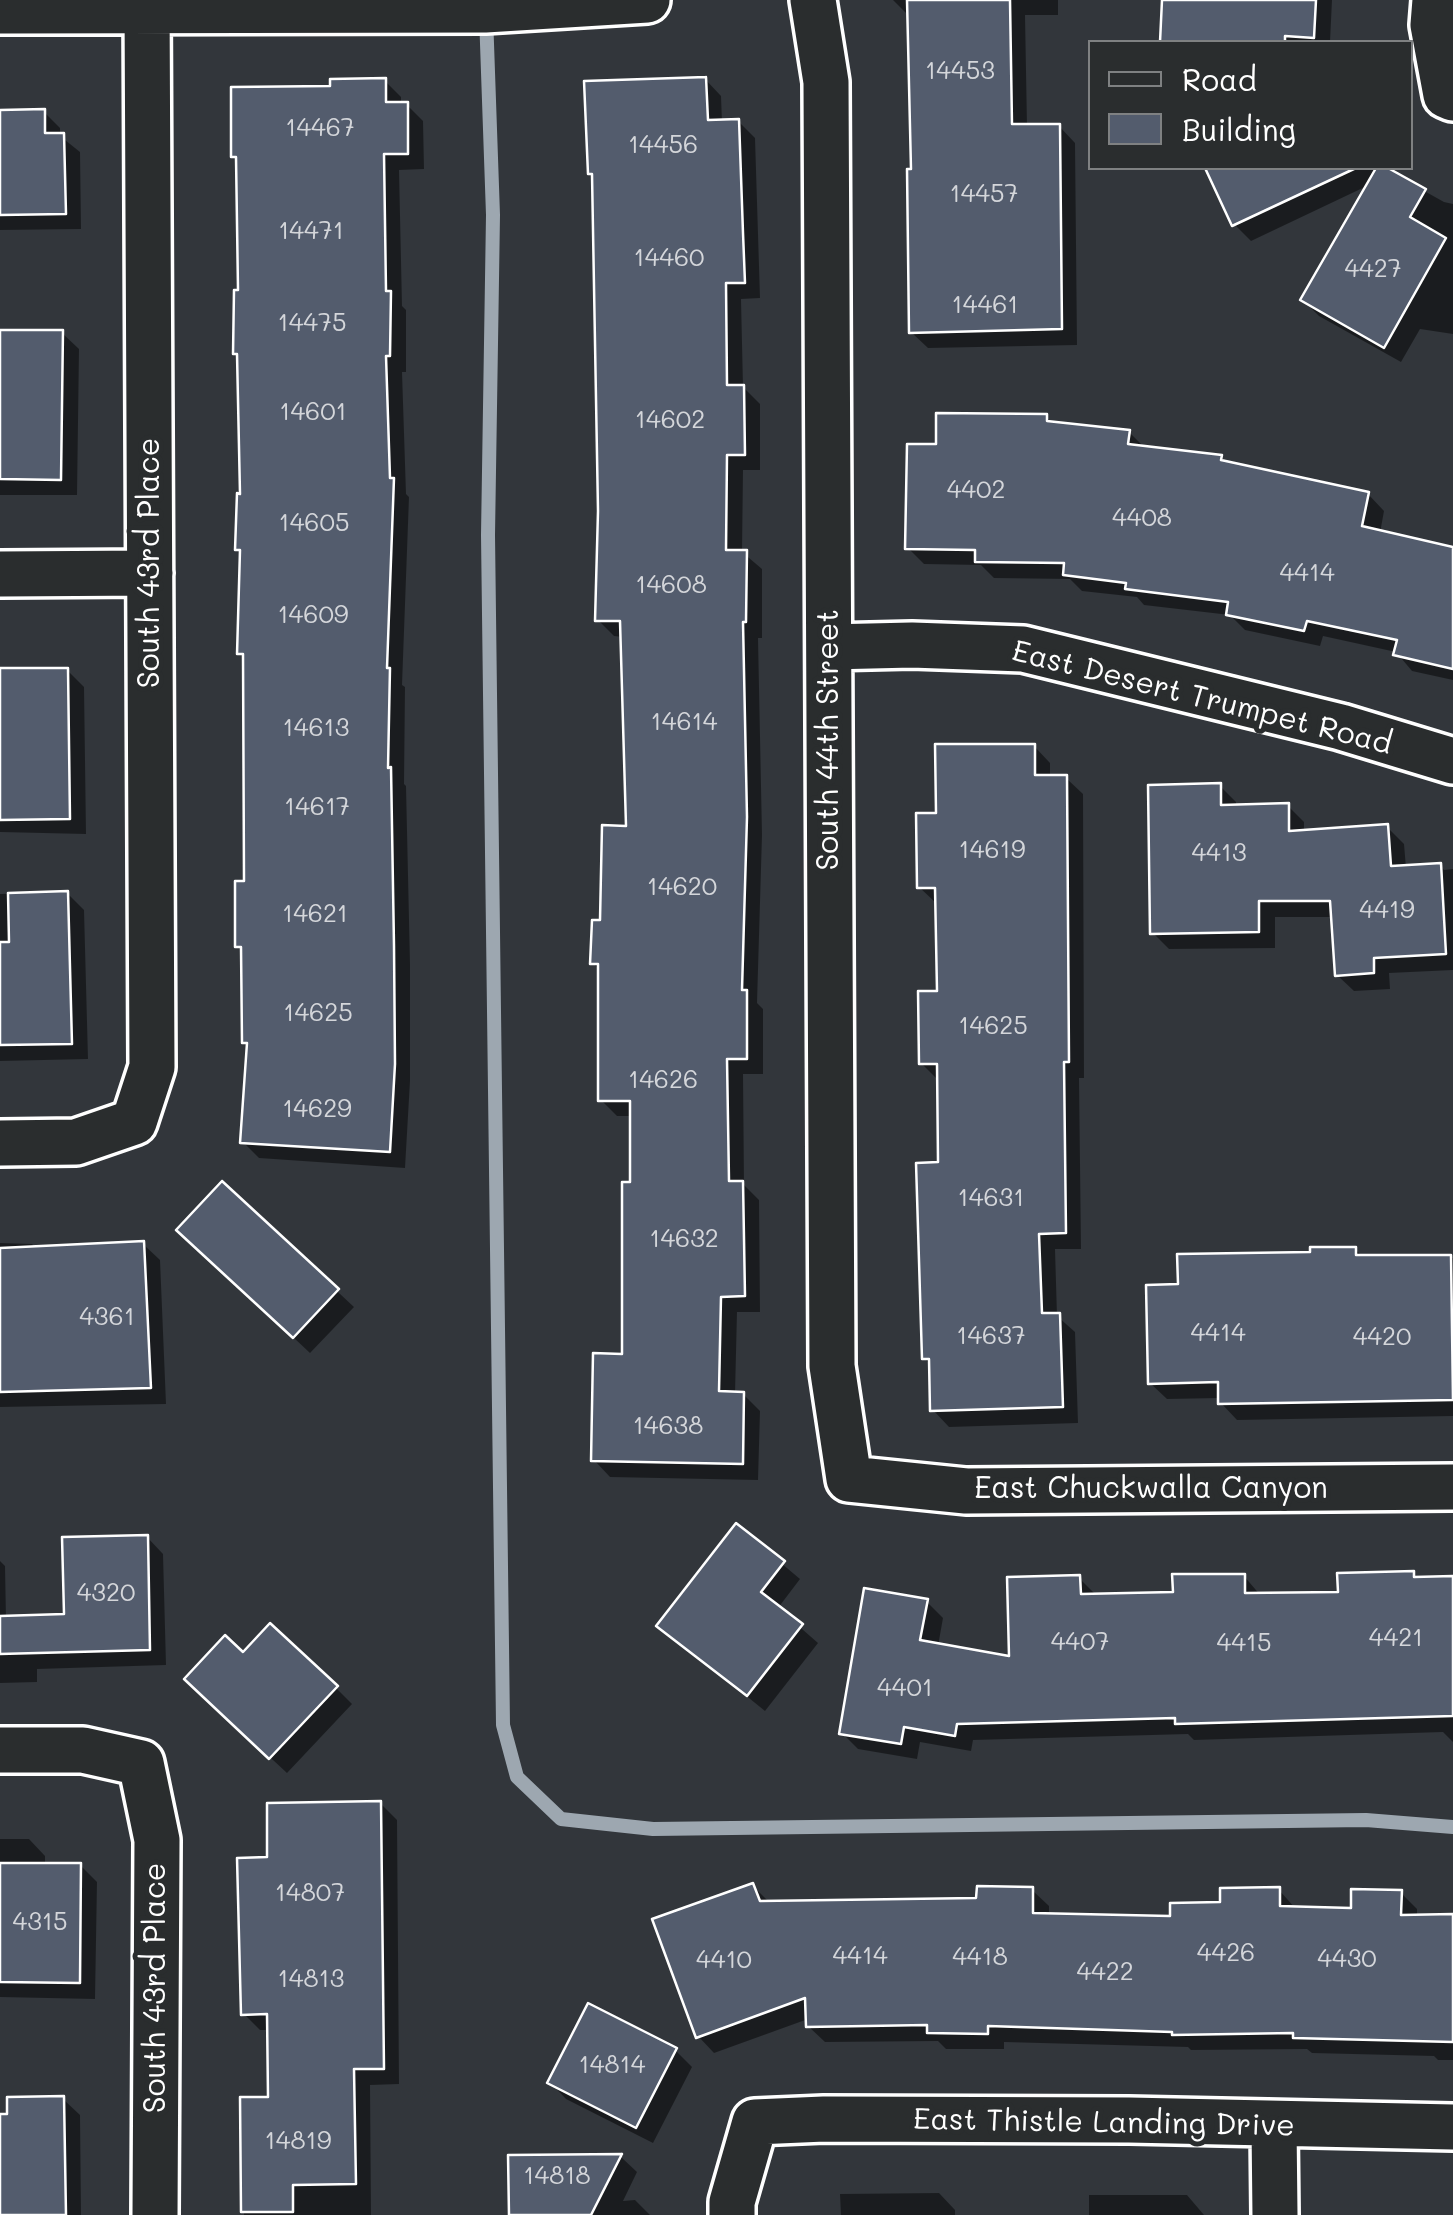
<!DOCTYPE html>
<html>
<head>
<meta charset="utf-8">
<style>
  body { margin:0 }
  #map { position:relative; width:1453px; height:2215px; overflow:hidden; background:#32363b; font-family:Mali,sans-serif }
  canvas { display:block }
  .legend { position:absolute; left:1088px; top:40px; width:325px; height:130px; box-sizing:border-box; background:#2a2d2e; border:2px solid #7f8182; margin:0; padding:12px 18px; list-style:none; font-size:30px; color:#fff }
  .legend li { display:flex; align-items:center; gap:20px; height:50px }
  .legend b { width:50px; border:2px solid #7f8182 }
</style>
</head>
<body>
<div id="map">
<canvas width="1453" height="2215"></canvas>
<ul class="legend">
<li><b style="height:12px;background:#2a2d2e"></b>Road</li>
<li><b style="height:28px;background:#535c6d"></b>Building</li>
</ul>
</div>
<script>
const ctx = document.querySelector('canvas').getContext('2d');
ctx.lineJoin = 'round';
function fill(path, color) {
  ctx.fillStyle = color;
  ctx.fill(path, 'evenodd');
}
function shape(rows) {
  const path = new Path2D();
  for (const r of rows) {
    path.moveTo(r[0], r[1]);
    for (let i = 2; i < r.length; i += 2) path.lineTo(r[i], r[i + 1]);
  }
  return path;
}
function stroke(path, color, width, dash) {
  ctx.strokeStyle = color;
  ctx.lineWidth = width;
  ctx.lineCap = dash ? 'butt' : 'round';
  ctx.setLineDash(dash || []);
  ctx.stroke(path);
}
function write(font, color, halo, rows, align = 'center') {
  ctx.font = font + ' Mali,sans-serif';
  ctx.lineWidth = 10;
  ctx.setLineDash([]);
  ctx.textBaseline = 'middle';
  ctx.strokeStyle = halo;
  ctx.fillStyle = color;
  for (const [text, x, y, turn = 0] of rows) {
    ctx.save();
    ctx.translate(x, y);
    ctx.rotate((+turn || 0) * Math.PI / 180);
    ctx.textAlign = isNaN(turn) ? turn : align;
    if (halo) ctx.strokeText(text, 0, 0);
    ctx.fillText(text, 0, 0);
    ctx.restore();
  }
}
const shadow = shape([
  [893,0,1058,0,1058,15,1025,15,1027,126,1059,126,1075,143,1077,345,928,348,911,332,914,171,910,17],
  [1165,0,1332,0,1330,42,1163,42],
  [705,79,721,96,722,122,738,121,755,138,760,298,741,299,743,387,760,404,760,470,743,470,742,552,762,569,762,638,758,638,762,835,757,1003,763,1009,763,1074,743,1074,744,1185,759,1200,760,1312,737,1312,735,1394,743,1394,760,1411,758,1480,610,1477,594,1460,625,1356,632,1116,617,1116,601,1100,600,970,593,963,629,828,623,637,614,636,598,620,600,511,595,178,590,173],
  [385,81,401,97,401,105,407,105,423,121,424,169,399,170,402,306,406,310,406,372,402,372,406,494,409,497,402,685,405,687,404,784,406,786,410,964,410,1081,405,1168,259,1158,243,1142,249,1046,245,1042,244,952,238,946,246,884,246,659,240,653,242,554,238,549,243,496,239,356,236,353,241,292,239,160,234,156,333,88],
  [0,112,44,112,60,128,60,136,80,152,81,229,0,230],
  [1207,168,1383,168,1444,202,1453,204,1453,334,1420,329,1401,362,1319,316,1303,300,1369,185,1251,241,1234,224],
  [0,332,62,333,79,349,77,495,0,495],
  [1046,417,1054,424,1129,432,1145,448,1220,458,1227,464,1368,494,1384,511,1380,533,1453,549,1453,680,1412,671,1396,652,1323,636,1320,646,1245,630,1230,615,1144,605,1137,597,1082,591,1070,579,994,578,981,565,924,564,908,548,939,447],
  [67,670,84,687,86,834,0,832,0,671],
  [1034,746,1050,763,1050,778,1066,778,1083,794,1084,1078,1079,1078,1081,1249,1055,1249,1057,1316,1075,1332,1078,1423,949,1427,933,1410,932,1366,924,1358,941,1164,938,1080,921,1063,939,993,936,903,919,887,938,816],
  [1220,786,1236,802,1236,807,1288,806,1304,822,1304,832,1387,827,1404,844,1406,868,1440,866,1444,870,1453,869,1453,970,1389,973,1390,989,1354,991,1337,975,1333,917,1275,917,1275,948,1169,949,1153,933],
  [67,893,84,910,88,1059,0,1061,0,894],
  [222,1184,354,1307,310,1353,196,1246],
  [0,1243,32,1244,37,1249,143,1244,160,1260,166,1404,0,1407],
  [1355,1249,1364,1258,1453,1258,1453,1416,1237,1420,1221,1403,1220,1398,1167,1399,1150,1383,1180,1286,1313,1254],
  [737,1526,800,1579,778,1608,818,1643,765,1711,660,1626],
  [147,1537,163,1554,166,1665,37,1669,37,1682,0,1683,0,1561,5,1566,6,1619,67,1617],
  [1413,1574,1419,1579,1453,1578,1453,1742,1443,1732,1194,1740,1188,1734,973,1740,971,1751,920,1742,917,1759,858,1749,842,1733,926,1601,943,1618,938,1646,1012,1659,1079,1578,1095,1594,1175,1595,1244,1576,1261,1596,1340,1595],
  [243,1656,336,1688,352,1704,287,1773,203,1695],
  [380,1803,397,1820,399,2084,370,2085,371,2215,244,2215,243,2100,271,2099,270,2030,260,2030,244,2014,270,1860],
  [0,1839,29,1839,45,1856,45,1865,80,1865,97,1882,95,1999,0,1997],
  [752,1885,769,1902,979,1901,1032,1890,1049,1906,1049,1916,1172,1919,1279,1890,1296,1909,1354,1910,1401,1893,1417,1909,1417,1917,1453,1917,1453,2060,1438,2060,1434,2056,1312,2053,1307,2049,1191,2050,1188,2047,1004,2042,1004,2049,946,2049,938,2041,825,2042,808,2026,808,2019,714,2053,698,2036],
  [675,2050,692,2067,653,2143,566,2099,550,2082],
  [63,2099,80,2115,81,2215,0,2215,0,2116],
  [511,2157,621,2157,637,2172,623,2201,635,2200,650,2215,511,2215],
  [939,2193,955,2210,955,2215,841,2215,840,2194],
  [1089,2195,1187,2195,1204,2215,1089,2215]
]);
const stream = shape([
  [486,15,493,215,488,535,503,1725,517,1777,561,1819,653,1829,1366,1820,1453,1827]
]);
const building = shape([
  [907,0,1010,0,1012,124,1060,124,1062,329,909,333,907,169,911,169,907,0],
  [1162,0,1316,0,1314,38,1285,36,1285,42,1160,42,1162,0],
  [706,77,708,120,739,119,743,233,745,283,726,283,727,385,744,385,745,455,727,455,726,550,747,550,746,622,743,622,747,817,742,990,747,990,747,1059,727,1059,729,1181,743,1181,745,1296,721,1297,719,1391,744,1392,743,1464,591,1461,593,1353,622,1354,622,1182,630,1182,630,1101,598,1101,598,964,590,964,592,920,600,920,602,825,626,826,620,621,595,621,598,511,592,174,588,174,584,81,706,77],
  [386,78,386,102,408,102,408,154,384,154,386,291,391,291,390,356,386,356,390,478,394,478,387,668,390,668,388,768,391,767,394,946,395,1064,390,1152,240,1143,247,1043,242,1043,241,947,235,947,235,881,244,881,243,654,237,654,240,550,235,550,237,493,240,494,237,354,233,354,234,290,238,290,236,157,231,157,231,87,330,86,330,79,386,78],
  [45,109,45,133,64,133,66,214,0,215,0,110,45,109],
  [1205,168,1356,168,1232,226,1205,168],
  [1376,168,1388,168,1426,189,1410,217,1446,238,1384,348,1300,300,1376,168],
  [0,330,63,330,61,480,0,479,0,330],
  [936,413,1047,414,1047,421,1130,430,1128,444,1222,455,1221,460,1369,492,1362,526,1453,547,1453,669,1393,655,1397,640,1307,621,1304,631,1226,615,1228,602,1125,589,1126,583,1063,575,1064,563,975,562,975,550,905,549,907,444,936,444,936,413],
  [0,668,68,668,70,819,0,820,0,668],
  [935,744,1035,744,1035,775,1067,775,1069,1062,1064,1062,1066,1233,1039,1234,1042,1313,1060,1313,1063,1407,930,1411,929,1359,922,1359,916,1163,938,1162,937,1064,919,1064,918,991,937,991,935,888,917,888,916,813,936,813,935,744],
  [1221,783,1221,805,1289,803,1289,831,1388,824,1391,866,1441,863,1446,954,1374,958,1374,973,1335,976,1330,901,1259,901,1259,932,1150,934,1148,785,1221,783],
  [68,891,72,1044,0,1045,0,942,9,942,8,893,68,891],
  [222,1181,339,1289,293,1338,176,1230,222,1181],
  [144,1241,151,1388,0,1392,0,1248,144,1241],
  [1310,1247,1356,1247,1356,1255,1451,1255,1453,1400,1218,1404,1218,1382,1148,1384,1146,1285,1178,1284,1177,1254,1310,1252,1310,1247],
  [736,1523,785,1561,761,1592,803,1624,747,1696,656,1626,736,1523],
  [148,1535,150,1650,0,1654,0,1616,64,1614,62,1537,148,1535],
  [1414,1571,1414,1577,1453,1576,1453,1716,1175,1724,1175,1718,957,1724,955,1736,904,1727,901,1744,839,1734,864,1588,928,1599,920,1640,1009,1656,1007,1577,1080,1575,1081,1594,1173,1592,1172,1574,1245,1574,1245,1593,1338,1592,1337,1573,1414,1571],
  [270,1623,338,1686,269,1759,184,1679,225,1635,243,1652,270,1623],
  [381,1801,384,2069,354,2069,356,2184,293,2185,293,2212,241,2212,240,2097,268,2097,267,2014,241,2015,237,1858,267,1857,267,1803,381,1801],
  [0,1863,81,1863,80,1983,0,1982,0,1863],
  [753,1883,760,1901,976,1898,977,1886,1033,1887,1033,1913,1170,1916,1170,1903,1220,1902,1220,1888,1280,1887,1280,1906,1351,1908,1351,1889,1402,1890,1401,1915,1453,1914,1453,2042,1293,2038,1293,2033,1172,2035,1172,2032,988,2026,988,2034,927,2033,927,2025,806,2027,805,1998,696,2038,652,1919,753,1883],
  [588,2003,677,2048,636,2128,547,2083,588,2003],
  [64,2096,66,2215,0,2215,0,2114,7,2114,7,2097,64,2096],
  [622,2154,591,2215,509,2215,508,2155,622,2154]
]);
const minor = shape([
  [813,0,826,82,832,1366,849,1479,966,1491,1453,1487],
  [1435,0,1433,25,1446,95,1453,98],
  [0,11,485,10,647,0],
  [0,574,150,573],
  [829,647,912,645,1023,649,1341,727,1453,761],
  [0,1143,76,1142,134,1122,152,1067,147,0],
  [0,1750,83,1750,141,1763,157,1840,155,2215],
  [1274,2126,1275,2215],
  [732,2215,732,2202,755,2122,824,2119,1129,2120,1453,2127]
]);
const numberNames = [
  ["14453",960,71],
  ["14467",320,128],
  ["14456",663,145],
  ["14457",984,194],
  ["14471",311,231],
  ["14460",669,258],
  ["4427",1373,269],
  ["14461",985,305],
  ["14475",312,323],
  ["14601",313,412],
  ["14602",670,420],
  ["4402",976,490],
  ["4408",1142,518],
  ["14605",314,523],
  ["4414",1307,573],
  ["14608",671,585],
  ["14609",313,615],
  ["14614",684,722],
  ["14613",316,728],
  ["14617",317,807],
  ["14619",992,850],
  ["4413",1219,853],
  ["14620",682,887],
  ["4419",1387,910],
  ["14621",315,914],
  ["14625",318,1013],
  ["14625",993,1026],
  ["14626",663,1080],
  ["14629",317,1109],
  ["14631",991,1198],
  ["14632",684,1239],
  ["4361",107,1317],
  ["4414",1218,1333],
  ["14637",991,1336],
  ["4420",1382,1337],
  ["14638",668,1426],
  ["4320",106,1593],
  ["4421",1396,1638],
  ["4407",1080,1642],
  ["4415",1244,1643],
  ["4401",905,1688],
  ["14807",310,1893],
  ["4315",40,1922],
  ["4426",1226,1953],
  ["4414",860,1956],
  ["4418",980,1957],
  ["4430",1347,1959],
  ["4410",724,1960],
  ["4422",1105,1972],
  ["14813",311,1979],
  ["14814",612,2065],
  ["14819",298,2141],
  ["14818",557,2176]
];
const streetNames = [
  ["South 43rd Place",150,563,-90],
  ["East Desert Trumpet Road",1202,698,14],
  ["South 44th Street",829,740,-90],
  ["East Chuckwalla Canyon",1151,1489],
  ["South 43rd Place",156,1988,-90],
  ["East Thistle Landing Drive",1104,2123,1]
];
fill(shadow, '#0007');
stroke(stream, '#9da7b0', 14);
fill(building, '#535c6d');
stroke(building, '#fff', 2.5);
stroke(minor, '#fff', 52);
stroke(minor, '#2a2d2e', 45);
write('25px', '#d4d6da', null, numberNames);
write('30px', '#fff', '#2a2d2e', streetNames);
</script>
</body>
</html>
